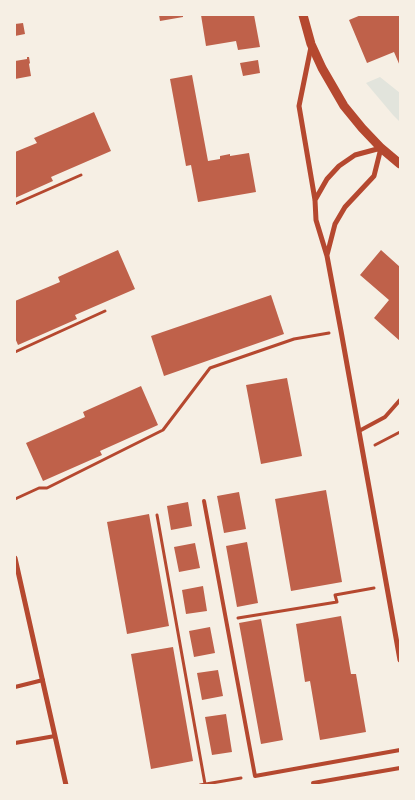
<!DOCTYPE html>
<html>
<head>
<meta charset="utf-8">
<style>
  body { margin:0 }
  #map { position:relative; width:415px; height:800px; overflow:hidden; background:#f6efe4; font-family:"Noto Sans",sans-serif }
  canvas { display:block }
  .frame { position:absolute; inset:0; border:16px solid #f6efe4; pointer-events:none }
</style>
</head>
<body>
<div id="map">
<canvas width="415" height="800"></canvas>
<div class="frame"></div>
</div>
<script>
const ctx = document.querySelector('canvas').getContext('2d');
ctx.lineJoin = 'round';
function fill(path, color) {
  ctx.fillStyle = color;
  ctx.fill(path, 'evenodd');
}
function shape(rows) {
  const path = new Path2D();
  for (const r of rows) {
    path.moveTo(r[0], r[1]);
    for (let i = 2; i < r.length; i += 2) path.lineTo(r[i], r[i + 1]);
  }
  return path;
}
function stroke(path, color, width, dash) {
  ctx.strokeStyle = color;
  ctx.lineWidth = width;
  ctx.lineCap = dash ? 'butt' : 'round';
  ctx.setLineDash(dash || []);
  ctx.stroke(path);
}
const green = shape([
  [380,77,400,93,400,122,393,115,366,83]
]);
const building = shape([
  [159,15,183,15,183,17,160,21],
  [201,15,254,15,260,47,238,50,236,41,206,46],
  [361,15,400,15,400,66,394,52,367,63,349,20],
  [23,23,25,34,15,36,15,24],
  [27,57,29,57,30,63,29,64,31,76,15,79,15,61,27,59],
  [258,60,260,73,243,76,240,63],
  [192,75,208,161,220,159,220,156,230,154,230,156,249,153,256,192,198,202,191,165,186,166,170,79],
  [94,112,111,151,51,177,53,181,15,198,15,152,37,143,34,138],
  [118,250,135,289,75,315,77,319,18,345,15,338,15,301,60,282,58,277],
  [381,250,400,267,400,341,374,318,389,300,360,275],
  [271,295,284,334,164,376,151,336],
  [287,378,302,456,261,464,246,385],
  [141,386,158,425,100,451,102,455,43,481,26,443,85,417,83,412],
  [326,490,342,582,291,591,275,499],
  [239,492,246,529,224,533,217,496],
  [188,502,192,526,171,530,167,506],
  [149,514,169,626,127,634,107,522],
  [247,542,258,603,237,607,226,546],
  [195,543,200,568,179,572,174,547],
  [203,586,207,611,186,614,182,590],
  [341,616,351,674,356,674,366,732,320,740,310,681,305,682,296,624],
  [261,619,283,740,261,744,239,623],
  [210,627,215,653,194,657,189,631],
  [173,647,193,761,151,769,131,654],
  [218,670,223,696,202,700,197,673],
  [226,714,232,752,212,755,205,717]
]);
const path = shape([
  [15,204,81,175],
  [15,352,105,311],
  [375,445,400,432],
  [15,499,39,488,47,488,163,430,210,368,294,339,329,333],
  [157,515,205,784],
  [238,618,337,602,335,595,374,588],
  [200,785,241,778]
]);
const service = shape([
  [359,431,385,417,400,400],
  [204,501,255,776,400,750],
  [15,687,43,680],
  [15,743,55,736],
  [313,783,400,768]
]);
const minor = shape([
  [311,47,299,106,315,200,316,220,327,256,341,331,400,660],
  [315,200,327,179,339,166,355,155,381,148,374,176,345,207,335,224,327,255],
  [15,558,66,785]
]);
const tertiary = shape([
  [303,15,311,44,322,68,344,106,362,128,381,148,400,164]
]);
fill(green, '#e2e4dc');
fill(building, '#bf614a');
stroke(path, '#b5482f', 3);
stroke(service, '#b5482f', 4);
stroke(minor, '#b5482f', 5);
stroke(tertiary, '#b5482f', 9);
</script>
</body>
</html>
